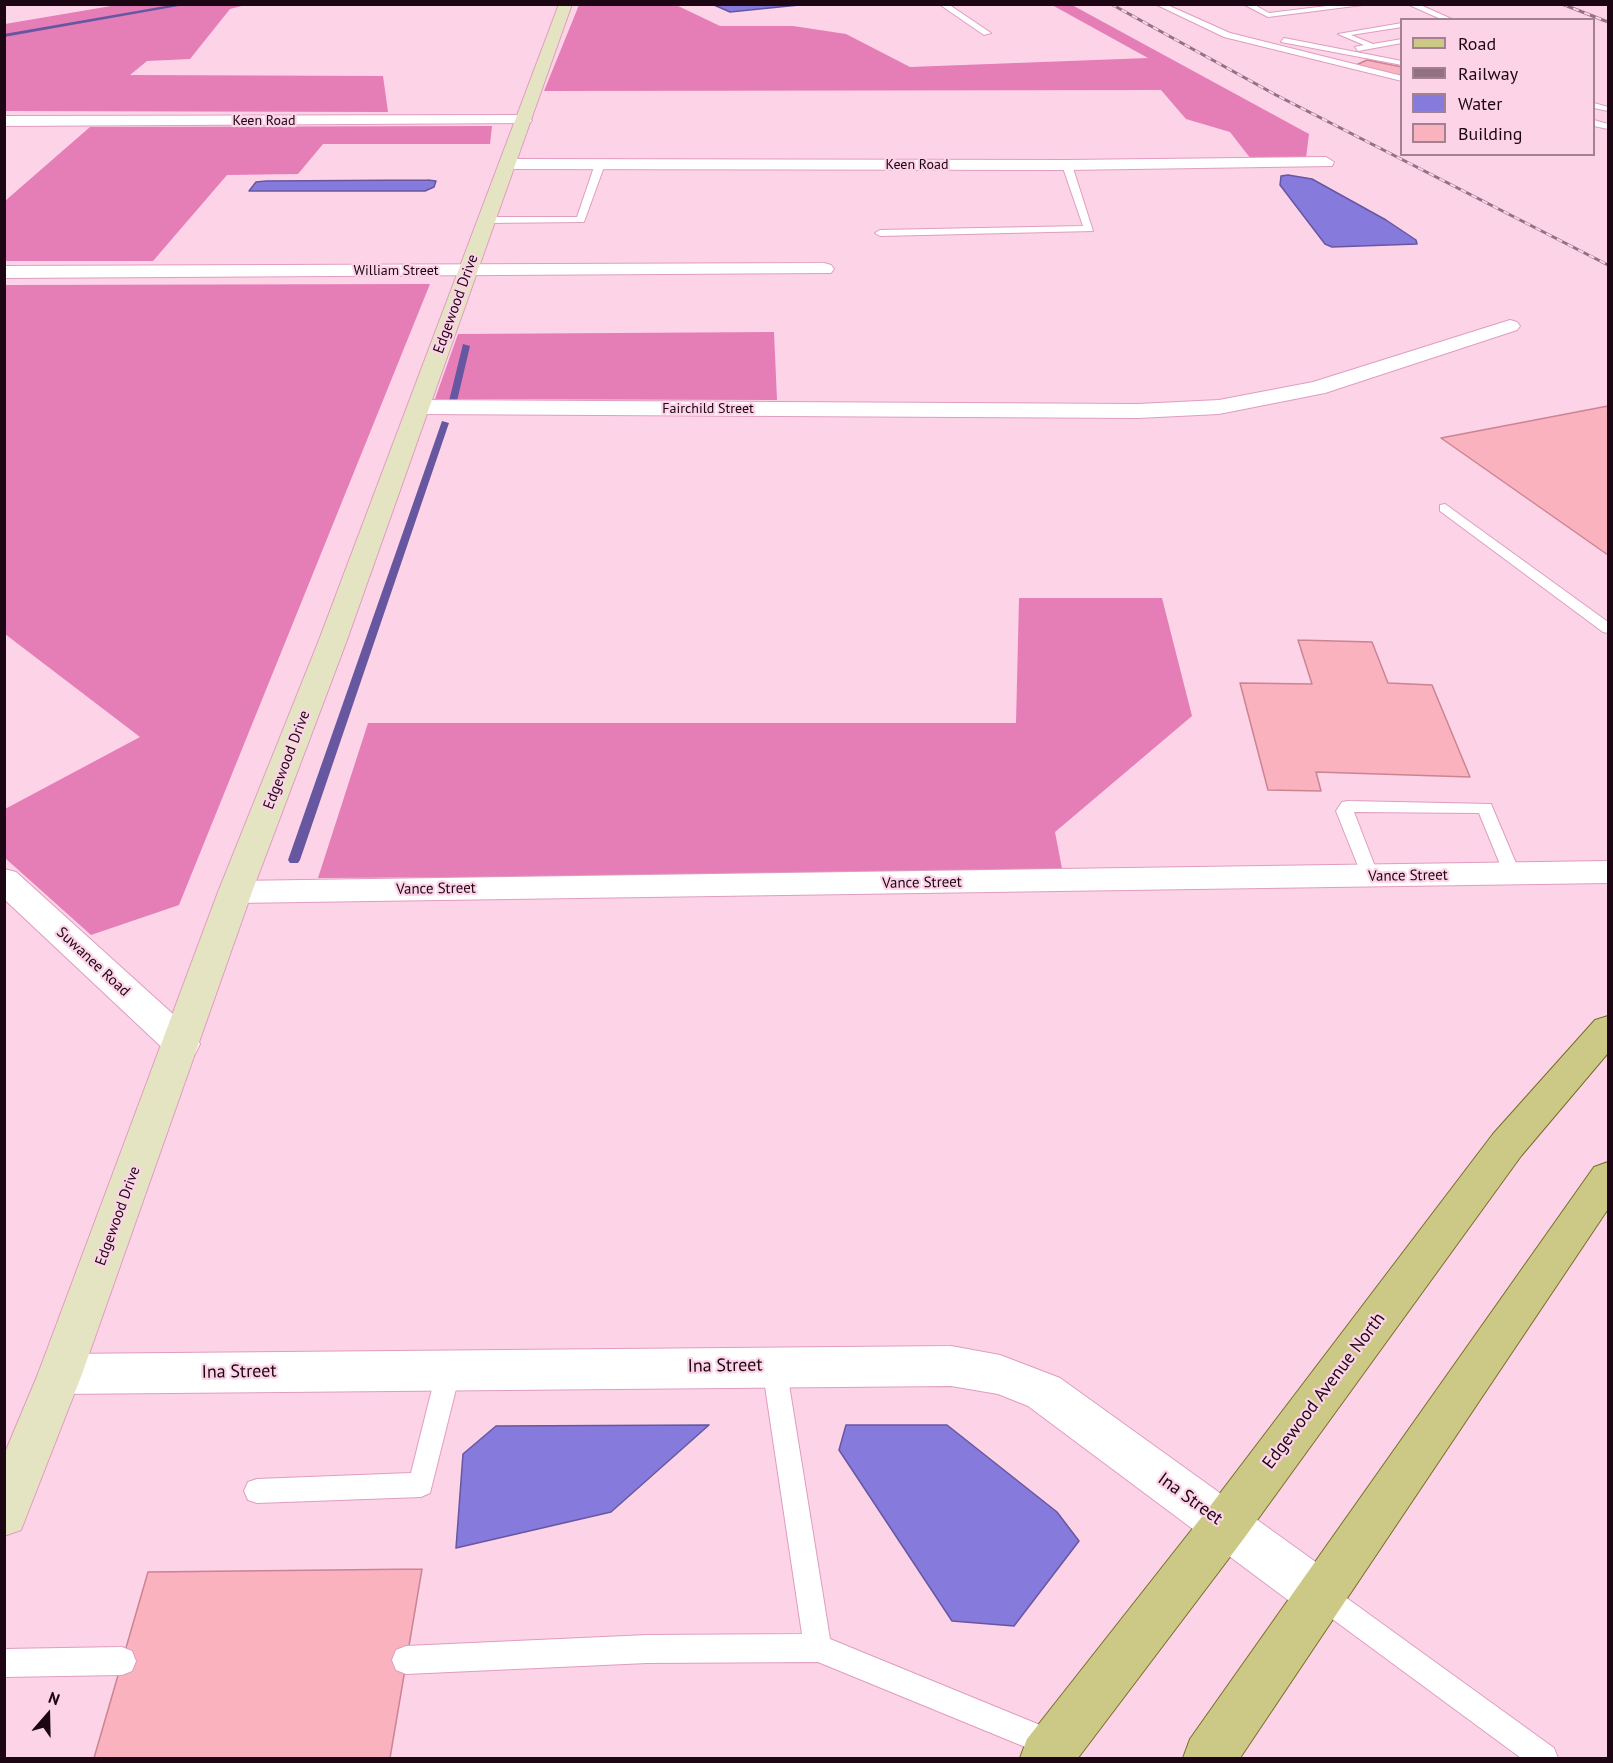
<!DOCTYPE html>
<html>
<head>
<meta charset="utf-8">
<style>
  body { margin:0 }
  #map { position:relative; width:1613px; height:1763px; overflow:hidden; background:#fdd3e8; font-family:"PT Sans",sans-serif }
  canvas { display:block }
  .frame { position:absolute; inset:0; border:6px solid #1d0613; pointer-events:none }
  .legend { position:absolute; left:1400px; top:18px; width:195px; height:138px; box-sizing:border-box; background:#fdd3e8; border:2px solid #a38193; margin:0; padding:8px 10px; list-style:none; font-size:18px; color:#1d0613 }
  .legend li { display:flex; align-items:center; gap:12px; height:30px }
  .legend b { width:30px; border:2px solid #a38193 }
  .north { position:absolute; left:18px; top:1685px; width:60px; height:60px; -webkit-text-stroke:4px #fdd3e8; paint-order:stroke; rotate:20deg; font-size:16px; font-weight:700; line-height:24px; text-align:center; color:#1d0613 }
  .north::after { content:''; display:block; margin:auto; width:21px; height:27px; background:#1d0613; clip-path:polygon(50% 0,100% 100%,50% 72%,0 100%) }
</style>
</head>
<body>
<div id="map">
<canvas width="1613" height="1763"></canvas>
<div class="frame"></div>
<ul class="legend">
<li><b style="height:8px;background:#cbc985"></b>Road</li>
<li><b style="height:8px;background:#927182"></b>Railway</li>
<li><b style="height:16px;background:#877add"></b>Water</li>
<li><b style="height:16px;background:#fbb2bf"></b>Building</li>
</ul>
<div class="north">N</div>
</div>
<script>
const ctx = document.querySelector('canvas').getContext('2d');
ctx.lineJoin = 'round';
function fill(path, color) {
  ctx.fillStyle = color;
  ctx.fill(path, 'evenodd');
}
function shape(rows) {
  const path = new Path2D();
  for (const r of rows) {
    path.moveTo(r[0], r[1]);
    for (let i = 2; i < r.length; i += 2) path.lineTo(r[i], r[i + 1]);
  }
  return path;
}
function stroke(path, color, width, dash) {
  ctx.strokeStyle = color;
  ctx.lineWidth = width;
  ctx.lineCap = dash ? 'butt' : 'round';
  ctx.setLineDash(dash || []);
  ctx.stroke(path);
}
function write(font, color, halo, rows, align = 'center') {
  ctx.font = font + ' "PT Sans",sans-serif';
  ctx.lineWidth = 4.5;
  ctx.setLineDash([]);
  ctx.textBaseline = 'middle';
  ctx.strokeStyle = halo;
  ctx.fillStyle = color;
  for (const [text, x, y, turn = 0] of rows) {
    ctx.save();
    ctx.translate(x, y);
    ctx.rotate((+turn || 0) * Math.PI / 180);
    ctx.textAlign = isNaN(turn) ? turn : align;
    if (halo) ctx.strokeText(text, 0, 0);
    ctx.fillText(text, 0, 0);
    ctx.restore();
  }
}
const forest = shape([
  [249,4,230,9,190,59,147,61,130,75,383,76,388,112,5,111,5,24,117,5],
  [579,5,676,5,720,26,793,26,846,34,910,67,1148,58,1052,5,1072,5,1309,134,1306,158,1251,159,1230,132,1186,119,1161,90,544,91],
  [492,126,490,144,323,144,298,174,227,175,153,261,5,261,5,201,90,127],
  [430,284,179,905,91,935,5,858,5,809,140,737,5,634,5,285],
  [774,332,777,400,435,399,458,334],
  [1019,598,1162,598,1192,716,1055,832,1063,874,318,878,368,723,1016,723]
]);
const water = shape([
  [714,5,799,5,730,12,714,5],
  [1288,175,1312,179,1386,220,1416,240,1417,244,1332,247,1325,244,1280,185,1281,176,1288,175],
  [428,180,436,181,434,187,425,191,249,191,256,182,266,181,428,180],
  [709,1425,611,1512,456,1548,463,1454,496,1426,709,1425],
  [846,1425,947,1425,1057,1512,1079,1541,1014,1626,952,1621,839,1450,846,1425]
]);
const stream = shape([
  [177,4,190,4,4,37,4,34,177,4],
  [463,344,470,346,457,401,453,403,449,401,463,344],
  [442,421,449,423,300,860,298,863,290,863,288,860,442,421]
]);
const building = shape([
  [1367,60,1402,67,1402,76,1354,66,1367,60],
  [1608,406,1608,555,1441,438,1608,406],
  [1298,640,1372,642,1388,683,1432,685,1470,777,1316,772,1321,791,1268,790,1240,683,1312,684,1298,640],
  [422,1569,390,1758,94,1758,148,1572,422,1569]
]);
const lane = shape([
  [939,4,948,4,991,33,984,35,939,4],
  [1155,4,1165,4,1230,33,1402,76,1402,81,1224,37,1155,4],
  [1243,4,1253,4,1269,13,1343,4,1370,4,1268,17,1243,4],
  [1407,4,1418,4,1454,20,1443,20,1407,4],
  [1402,23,1402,27,1351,35,1373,44,1402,39,1402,43,1358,51,1355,47,1364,45,1338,34,1402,23],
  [1284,38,1402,61,1402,65,1281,42,1284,38],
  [1594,103,1608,107,1608,111,1594,108,1594,103],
  [1594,120,1608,124,1608,129,1594,126,1594,120],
  [600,161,605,164,584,222,487,223,482,220,487,217,577,217,595,164,600,161],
  [1067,162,1072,165,1093,231,880,236,875,233,880,230,1083,226,1062,165,1067,162],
  [1445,504,1608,622,1608,633,1603,632,1440,511,1440,505,1445,504],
  [1348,801,1491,804,1521,875,1512,881,1506,879,1479,813,1354,812,1379,877,1376,881,1364,881,1336,811,1342,802,1348,801],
  [774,1355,782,1358,786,1366,830,1639,1062,1734,1066,1744,1062,1754,1052,1758,818,1662,647,1663,406,1674,396,1670,392,1660,396,1650,406,1646,647,1635,802,1634,762,1366,766,1358,774,1355],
  [449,1358,457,1361,461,1369,430,1493,421,1497,257,1503,248,1500,244,1491,248,1482,257,1479,411,1473,437,1369,441,1361,449,1358],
  [1321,1582,1330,1586,1554,1748,1558,1758,1521,1758,1312,1604,1308,1595,1312,1586,1321,1582],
  [122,1647,132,1651,136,1661,132,1671,122,1675,4,1677,4,1649,122,1647]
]);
const street = shape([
  [524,115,532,120,530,123,4,126,4,116,524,115],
  [1326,157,1334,162,1332,166,1067,170,508,169,500,164,508,159,1067,160,1326,157],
  [824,263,831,265,834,269,831,273,4,278,4,266,824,263],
  [1510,320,1517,322,1520,326,1517,330,1325,393,1219,414,1138,418,419,414,411,412,408,407,411,402,419,400,1138,404,1219,400,1313,382,1510,320],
  [1608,861,1608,883,235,903,223,900,218,892,223,884,235,881,1608,861],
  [4,869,16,872,195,1034,200,1044,195,1054,182,1058,169,1054,4,899,4,869],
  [951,1346,1000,1355,1060,1378,1338,1578,1346,1595,1338,1612,1321,1619,1304,1612,1028,1406,998,1394,951,1386,60,1394,44,1388,38,1374,44,1360,60,1354,951,1346]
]);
const secondary = shape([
  [559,4,572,4,347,640,252,892,82,1374,21,1530,4,1536,4,1455,38,1374,218,892,319,640,559,4]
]);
const primary = shape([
  [1608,1016,1608,1053,1521,1156,1242,1541,1078,1758,1020,1758,1027,1739,1208,1509,1493,1134,1595,1020,1608,1016],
  [1608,1162,1608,1209,1240,1758,1183,1758,1190,1739,1594,1167,1608,1162]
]);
const rail = shape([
  [1111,4,1276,95,1608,265],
  [1562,4,1608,22]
]);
const farStreetnames = [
  ["Keen Road",264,121],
  ["Keen Road",917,165],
  ["William Street",396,271],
  ["Fairchild Street",708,409]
];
const streetNames = [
  ["Edgewood Drive",456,304,-70],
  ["Edgewood Drive",287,760,-69],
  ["Vance Street",1408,876,-1],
  ["Vance Street",922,883,-1],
  ["Vance Street",436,889,-1],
  ["Suwanee Road",93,962,43],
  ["Edgewood Drive",118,1216,-70]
];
const nearStreetnames = [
  ["Ina Street",725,1366,-1],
  ["Ina Street",239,1372,-1],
  ["Edgewood Avenue North",1324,1391,-53],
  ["Ina Street",1190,1499,36]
];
fill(forest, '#e57db6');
fill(water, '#877add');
stroke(water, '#6757a0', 1.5);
fill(stream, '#6757a0');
fill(building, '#fbb2bf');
stroke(building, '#cb8492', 1.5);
stroke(lane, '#df9dbf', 2);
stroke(street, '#df9dbf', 2);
stroke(secondary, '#df9dbf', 2);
stroke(primary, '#776d28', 2);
fill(lane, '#fff');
fill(street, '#fff');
fill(secondary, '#e5e4c2');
fill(primary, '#cbc985');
stroke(rail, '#927182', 3);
stroke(rail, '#fdd3e8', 2, [6]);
write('14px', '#1d0613', '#fdd3e8', farStreetnames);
write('15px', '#1d0613', '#fdd3e8', streetNames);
write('18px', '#1d0613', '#fdd3e8', nearStreetnames);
</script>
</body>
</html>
